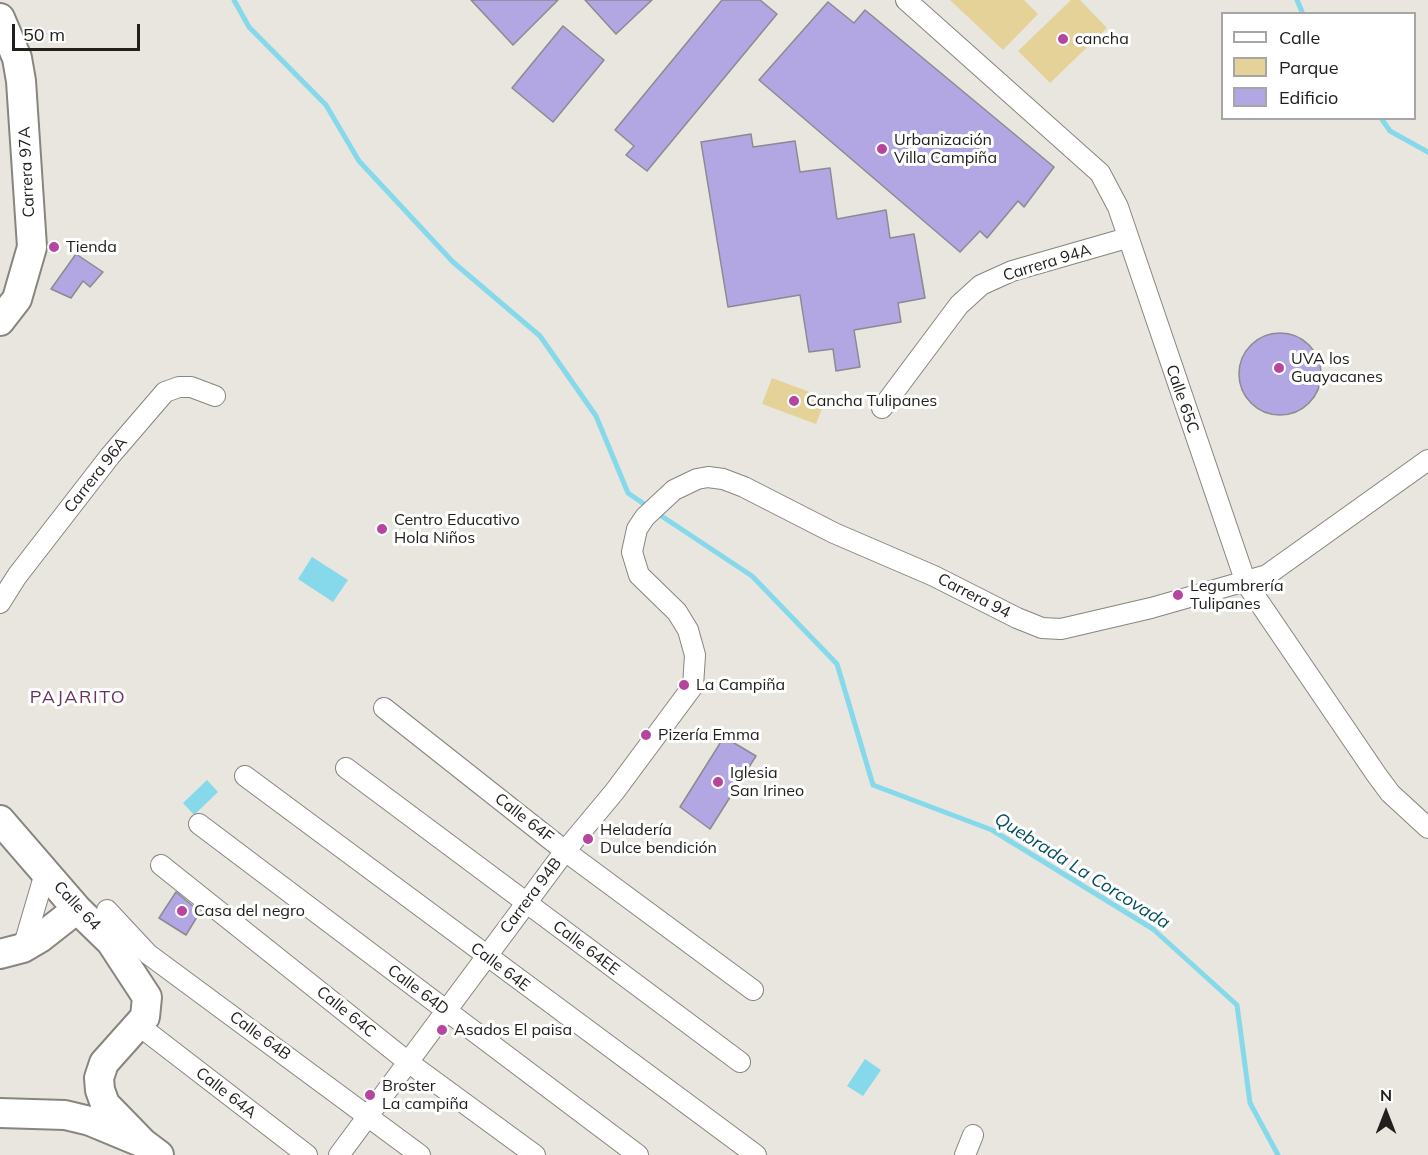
<!DOCTYPE html>
<html>
<head>
<meta charset="utf-8">
<style>
  body { margin:0 }
  #map { position:relative; width:1428px; height:1155px; overflow:hidden; background:#e8e6de; font-family:Mulish,sans-serif }
  canvas { display:block }
  .legend { position:absolute; left:1221px; top:12px; width:195px; height:108px; box-sizing:border-box; background:#fff; border:2px solid #a6a6a5; margin:0; padding:8px 10px; list-style:none; font-size:18px; color:#21201d }
  .legend li { display:flex; align-items:center; gap:12px; height:30px }
  .legend b { width:30px; border:2px solid #a6a6a5 }
  .north { position:absolute; left:1356px; top:1083px; width:60px; height:60px; -webkit-text-stroke:4px #fff; paint-order:stroke; rotate:0deg; font-size:16px; font-weight:700; line-height:24px; text-align:center; color:#21201d }
  .north::after { content:''; display:block; margin:auto; width:21px; height:27px; background:#21201d; clip-path:polygon(50% 0,100% 100%,50% 72%,0 100%) }
  .scale { position:absolute; left:12px; top:24px; width:128px; height:27px; box-sizing:border-box; border:3px solid #21201d; border-top:0; padding-left:8px; font-size:18px; line-height:21px; white-space:nowrap; color:#21201d; -webkit-text-stroke:4px #fff; paint-order:stroke }
</style>
</head>
<body>
<div id="map">
<canvas width="1428" height="1155"></canvas>
<ul class="legend">
<li><b style="height:8px;background:#fff"></b>Calle</li>
<li><b style="height:16px;background:#e5d298"></b>Parque</li>
<li><b style="height:16px;background:#b2a7e3"></b>Edificio</li>
</ul>
<div class="north">N</div>
<div class="scale">50 m</div>
</div>
<script>
const ctx = document.querySelector('canvas').getContext('2d');
ctx.lineJoin = 'round';
function fill(path, color) {
  ctx.fillStyle = color;
  ctx.fill(path, 'evenodd');
}
function shape(rows) {
  const path = new Path2D();
  for (const r of rows) {
    if (r.length === 3) {
      path.moveTo(r[0] + r[2], r[1]);
      path.arc(r[0], r[1], r[2], 0, 2 * Math.PI);
      continue;
    }
    path.moveTo(r[0], r[1]);
    for (let i = 2; i < r.length; i += 2) path.lineTo(r[i], r[i + 1]);
  }
  return path;
}
function stroke(path, color, width, dash) {
  ctx.strokeStyle = color;
  ctx.lineWidth = width;
  ctx.lineCap = dash ? 'butt' : 'round';
  ctx.setLineDash(dash || []);
  ctx.stroke(path);
}
function write(font, color, halo, rows, align = 'center') {
  ctx.font = font + ' Mulish,sans-serif';
  ctx.lineWidth = 6;
  ctx.setLineDash([]);
  ctx.textBaseline = 'middle';
  ctx.strokeStyle = halo;
  ctx.fillStyle = color;
  for (const [text, x, y, turn = 0] of rows) {
    ctx.save();
    ctx.translate(x, y);
    ctx.rotate((+turn || 0) * Math.PI / 180);
    ctx.textAlign = isNaN(turn) ? turn : align;
    if (halo) ctx.strokeText(text, 0, 0);
    ctx.fillText(text, 0, 0);
    ctx.restore();
  }
}
const green = shape([
  [950,0,1024,0,1038,14,1003,50],
  [1071,0,1080,0,1107,28,1050,83,1018,51],
  [772,378,826,398,816,424,762,404]
]);
const water = shape([
  [312,557,348,580,333,602,298,579],
  [207,780,218,792,194,815,183,803],
  [865,1059,881,1070,863,1096,847,1086]
]);
const stream = shape([
  [234,0,249,27,326,105,359,161,453,262,540,336,596,416,628,493,650,508],
  [1297,0,1303,14],
  [1381,118,1390,131,1428,152],
  [657,513,752,576,837,664,873,785,992,830,1153,929,1237,1005,1250,1103,1278,1155]
]);
const building = shape([
  [471,0,558,0,513,45,471,0],
  [585,0,652,0,616,34,585,0],
  [722,0,760,0,777,14,647,171,626,155,634,146,615,130,722,0],
  [828,2,854,23,865,10,1054,167,1024,207,1018,201,987,238,980,231,960,252,759,80,828,2],
  [563,26,604,60,553,122,512,88,563,26],
  [751,134,753,147,795,141,800,172,830,168,837,219,886,210,890,238,914,234,925,298,898,303,901,322,854,330,860,367,836,371,833,349,809,352,800,295,728,307,701,142,751,134],
  [76,254,103,272,90,287,83,281,71,298,51,289,76,254],
  [1280,374,41],
  [724,737,756,756,710,829,680,807,724,737],
  [176,892,200,912,186,935,159,918,176,892]
]);
const street = shape([
  [906,0,1100,173,1118,207,1246,583,1376,774,1390,793,1428,828],
  [882,408,959,305,981,285,1012,271,1127,238],
  [0,603,17,576,110,456,165,392,179,387,191,387,215,396],
  [384,708,565,851,753,990],
  [346,768,740,1062],
  [245,776,756,1155],
  [199,824,638,1155],
  [161,865,408,1062,535,1155],
  [107,910,148,954,420,1155],
  [23,948,45,873],
  [146,1031,307,1155],
  [339,1155,565,851,615,791,693,686,695,655,688,630,677,612,639,575,632,552,637,529,645,517,674,490,697,479,708,477,723,479,744,487,834,533,934,576,1017,618,1042,628,1061,629,1151,608,1267,575,1428,460],
  [965,1155,973,1135]
]);
const secondary = shape([
  [0,18,17,58,21,81,32,247,17,299,0,321],
  [0,820,77,909,111,942,147,997,145,1017,104,1063,99,1078,100,1090,105,1104,143,1143],
  [0,954,23,948,40,938,77,909],
  [0,1113,65,1115,90,1121,143,1143,159,1155]
]);
const markers = [
  [1063,39,6,"#b645a0"],
  [882,149,6,"#b645a0"],
  [54,247,6,"#b645a0"],
  [1279,368,6,"#b645a0"],
  [794,401,6,"#b645a0"],
  [382,529,6,"#b645a0"],
  [1178,595,6,"#b645a0"],
  [684,685,6,"#b645a0"],
  [646,735,6,"#b645a0"],
  [718,782,6,"#b645a0"],
  [588,839,6,"#b645a0"],
  [182,911,6,"#b645a0"],
  [442,1030,6,"#b645a0"],
  [370,1095,6,"#b645a0"]
];
const poiNames = [
  ["cancha",1075,39],
  ["Urbanización",894,140],
  ["Villa Campiña",894,158],
  ["Tienda",66,247],
  ["UVA los",1291,359],
  ["Guayacanes",1291,377],
  ["Cancha Tulipanes",806,401],
  ["Centro Educativo",394,520],
  ["Hola Niños",394,538],
  ["Legumbrería",1190,586],
  ["Tulipanes",1190,604],
  ["La Campiña",696,685],
  ["Pizería Emma",658,735],
  ["Iglesia",730,773],
  ["San Irineo",730,791],
  ["Heladería",600,830],
  ["Dulce bendición",600,848],
  ["Casa del negro",194,911],
  ["Asados El paisa",454,1030],
  ["Broster",382,1086],
  ["La campiña",382,1104]
];
const streetNames = [
  ["Carrera 97A",27,172,-93],
  ["Carrera 94A",1047,263,-17],
  ["Calle 65C",1182,399,71],
  ["Carrera 96A",96,475,-52],
  ["Carrera 94",974,596,27],
  ["Calle 64F",524,818,38],
  ["Carrera 94B",531,896,-53],
  ["Calle 64",77,906,47],
  ["Calle 64EE",586,948,37],
  ["Calle 64E",500,967,37],
  ["Calle 64D",418,990,37],
  ["Calle 64C",346,1012,39],
  ["Calle 64B",260,1036,36],
  ["Calle 64A",226,1093,38]
];
const neighbourhoodNames = [
  ["PAJARITO",78,698]
];
const waterNames = [
  ["Quebrada La Corcovada",1082,871,32]
];
fill(green, '#e5d298');
fill(water, '#85d9ea');
stroke(stream, '#85d9ea', 5);
fill(building, '#b2a7e3');
stroke(building, '#8b8a91', 1.5);
stroke(street, '#87857e', 22);
stroke(secondary, '#87857e', 32);
stroke(street, '#fff', 20);
stroke(secondary, '#fff', 28);
for (const [x, y, r, color] of markers) {
  const dot = new Path2D();
  dot.arc(x, y, r, 0, 2 * Math.PI);
  ctx.fillStyle = color;
  ctx.fill(dot);
  stroke(dot, '#fff', 2);
}
write('16px', '#21201d', '#fff', poiNames, 'left');
write('16px', '#21201d', '#fff', streetNames);
ctx.letterSpacing = '1.5px';
write('18px', '#6b335f', '#fff', neighbourhoodNames);
ctx.letterSpacing = '0px';
write('italic 18px', '#004f5b', '#fff', waterNames);
</script>
</body>
</html>
